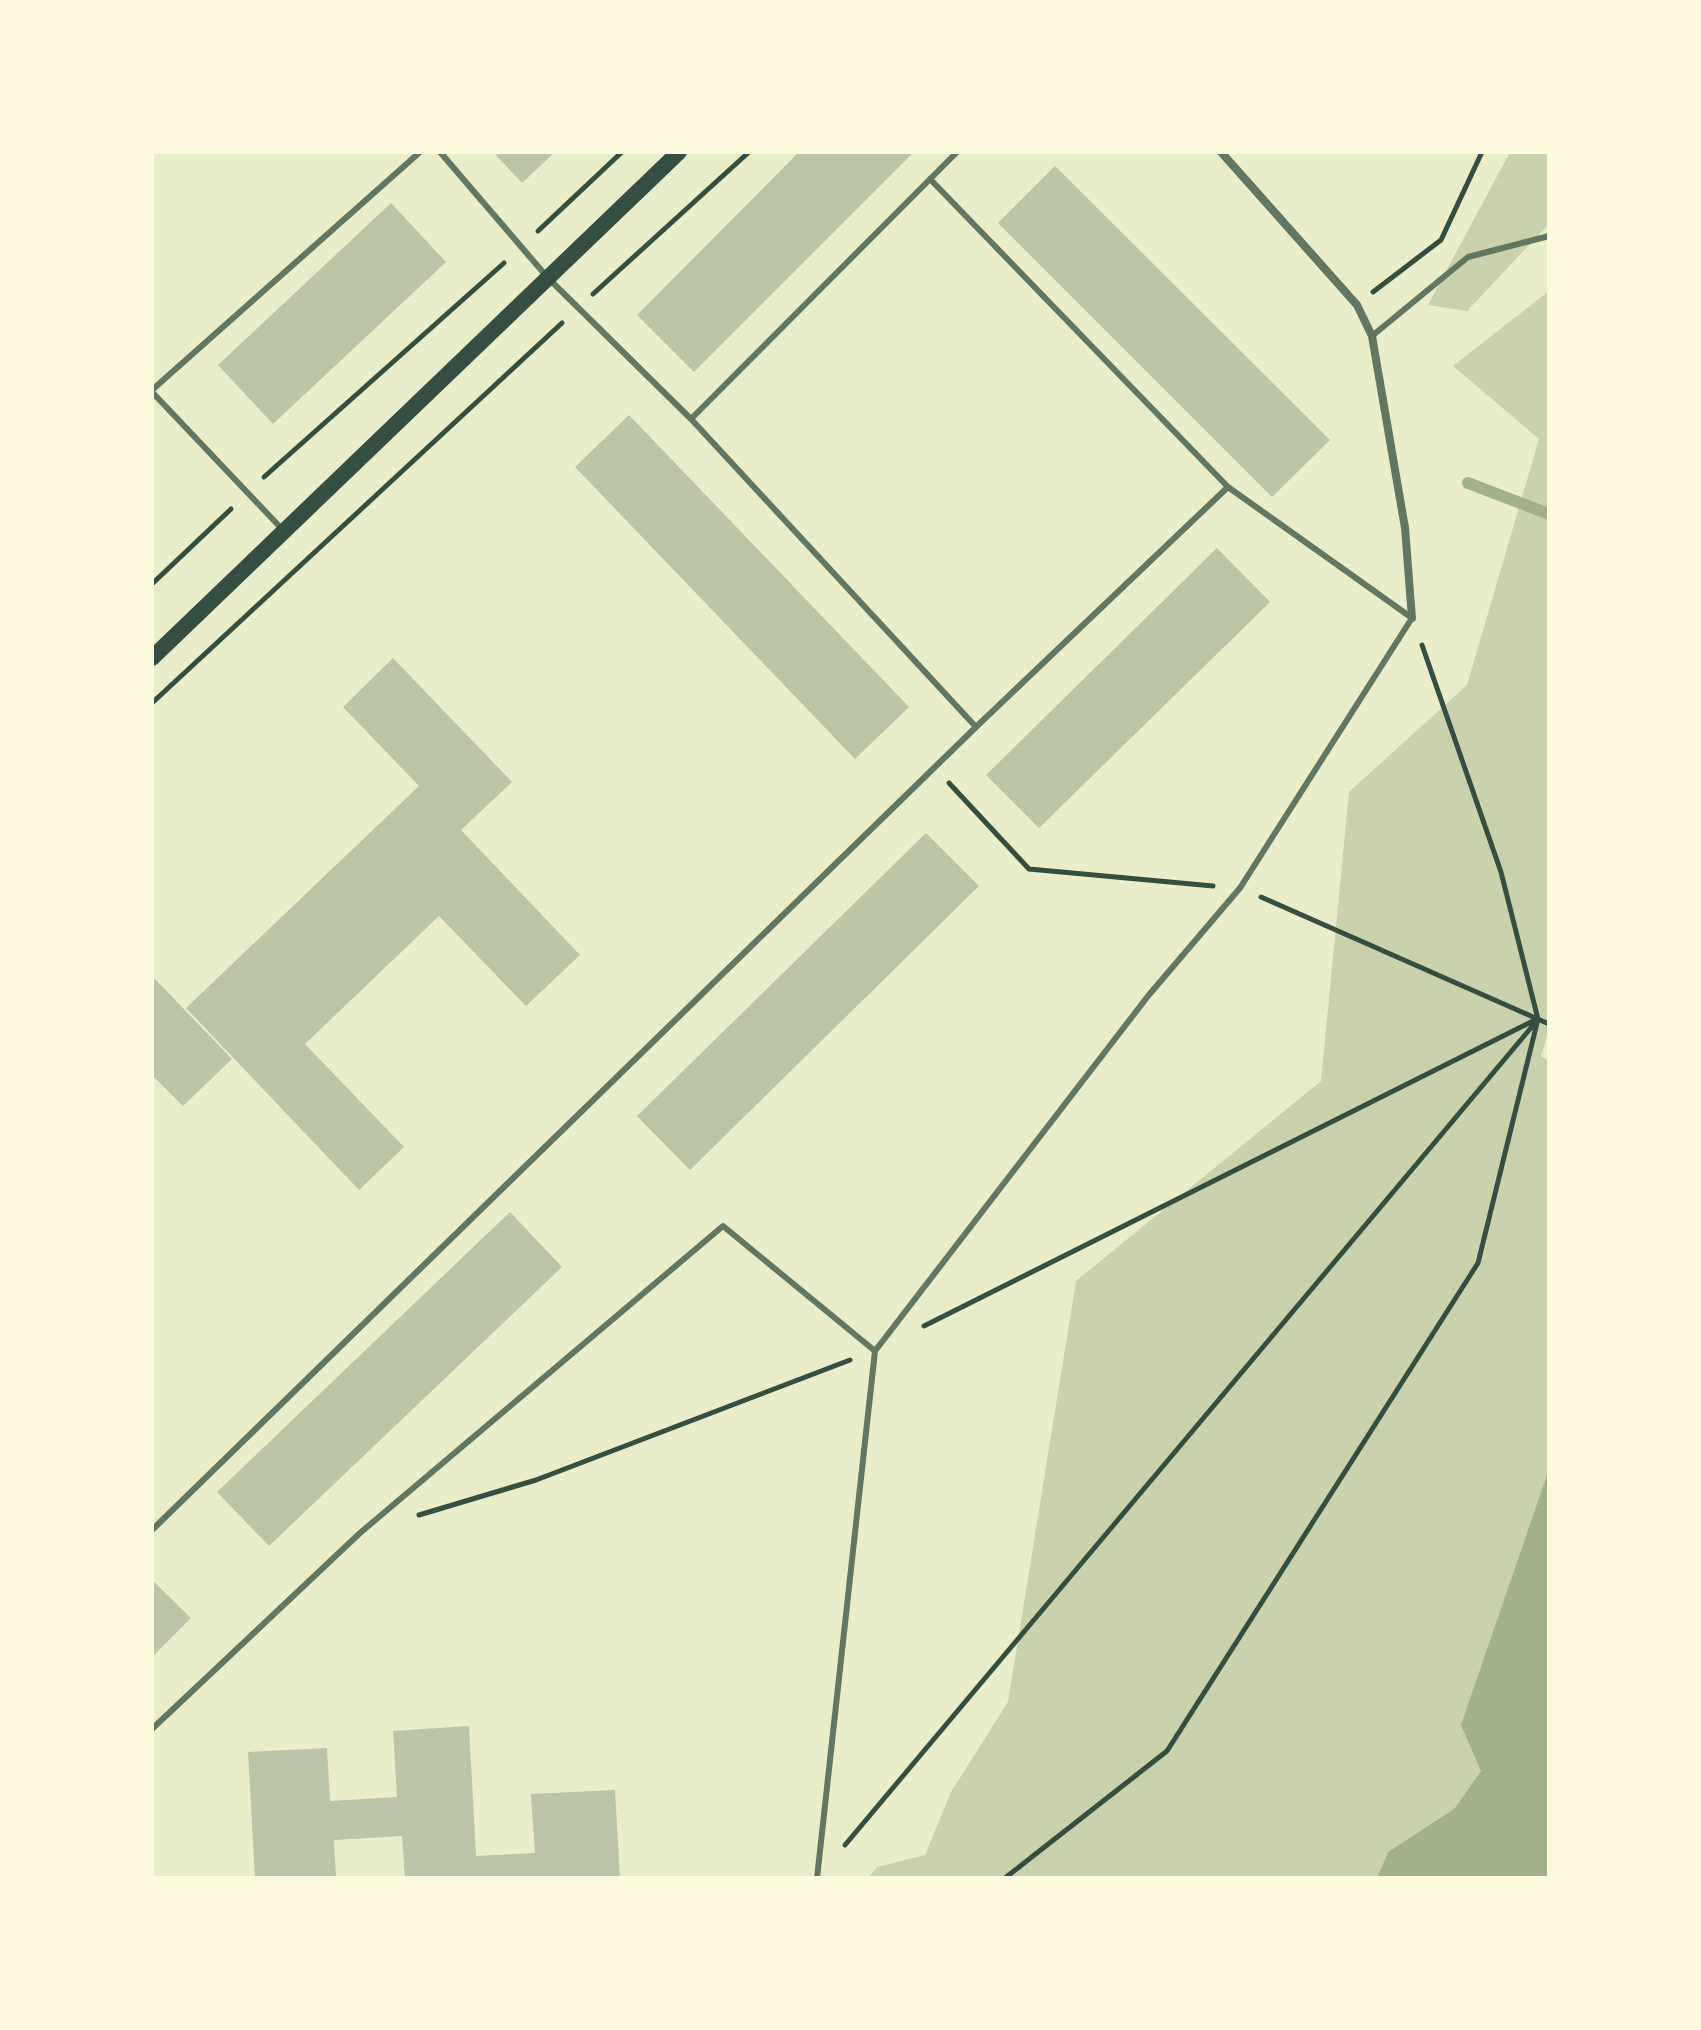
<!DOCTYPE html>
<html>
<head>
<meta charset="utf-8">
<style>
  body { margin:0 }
  #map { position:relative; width:1701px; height:2030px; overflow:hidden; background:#e9edc9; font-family:"DM Sans",sans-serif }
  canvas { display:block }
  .frame { position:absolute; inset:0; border:154px solid #fefae0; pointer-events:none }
</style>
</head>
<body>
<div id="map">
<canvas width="1701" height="2030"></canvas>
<div class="frame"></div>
</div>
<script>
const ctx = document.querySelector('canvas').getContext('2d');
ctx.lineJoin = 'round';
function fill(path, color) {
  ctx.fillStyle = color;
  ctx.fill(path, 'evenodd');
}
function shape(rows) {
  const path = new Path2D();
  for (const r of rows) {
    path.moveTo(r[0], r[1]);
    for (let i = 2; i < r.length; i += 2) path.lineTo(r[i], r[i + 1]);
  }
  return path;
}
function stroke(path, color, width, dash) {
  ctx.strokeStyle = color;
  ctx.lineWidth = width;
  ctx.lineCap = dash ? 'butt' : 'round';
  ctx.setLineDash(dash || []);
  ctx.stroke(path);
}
const green = shape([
  [1510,152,1549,152,1549,224,1467,311,1428,305],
  [1549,291,1549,1029,1541,1056,1549,1061,1549,1469,1535,1514,1481,1771,1454,1809,1388,1852,1377,1878,868,1878,877,1867,925,1855,951,1792,1008,1702,1076,1281,1321,1081,1349,792,1467,685,1539,439,1453,366]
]);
const water = shape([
  [1549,1469,1549,1878,1377,1878,1388,1852,1454,1809,1481,1771,1461,1725]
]);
const stream = shape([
  [1468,483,1549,514]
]);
const building = shape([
  [493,152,555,152,522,183],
  [799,152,914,152,694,372,637,315],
  [1055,166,1330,440,1272,497,998,223],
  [391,203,446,262,273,424,218,365],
  [629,415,909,707,855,759,575,467],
  [1217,548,1270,602,1039,828,986,775],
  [393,658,512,782,461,830,580,955,526,1006,439,916,305,1044,404,1147,359,1190,186,1008,419,786,343,707],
  [926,833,979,886,690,1170,637,1116],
  [152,976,232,1059,183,1106,152,1075],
  [510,1212,562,1267,269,1546,217,1492],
  [152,1580,191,1618,152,1657],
  [469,1726,476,1856,535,1853,531,1794,615,1790,620,1878,405,1878,402,1836,334,1840,336,1878,255,1878,248,1752,327,1748,330,1801,397,1797,393,1731]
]);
const path = shape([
  [538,231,622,152],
  [1373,292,1441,240,1482,152],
  [593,294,749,152],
  [264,477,504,263],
  [152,584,231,509],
  [152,703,562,323],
  [949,783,1029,869,1213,886],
  [1261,897,1549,1024],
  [924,1326,1537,1019],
  [419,1515,536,1480,850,1360],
  [845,1845,1535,1023],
  [1005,1878,1167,1751,1478,1263,1538,1019,1501,872,1422,645]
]);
const service = shape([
  [440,152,548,278,691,419,957,152],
  [930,179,1228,487],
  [1372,336,1468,257,1549,236],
  [152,390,420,152],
  [152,392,282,529],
  [152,1530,976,727,691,419],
  [152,1729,360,1533,723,1226,875,1351,1148,996,1240,888,1412,618,1228,487,976,727],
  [817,1878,875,1351]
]);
const minor = shape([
  [1221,152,1357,305,1372,336,1405,528,1412,618]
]);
const secondary = shape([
  [152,658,679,152]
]);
fill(green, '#cad2ad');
fill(water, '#a3b18a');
stroke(stream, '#a3b18a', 12);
fill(building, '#bcc5a7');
stroke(path, '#344e41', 5);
stroke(service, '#617663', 6);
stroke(minor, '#617663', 8);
stroke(secondary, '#344e41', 16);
</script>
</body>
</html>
